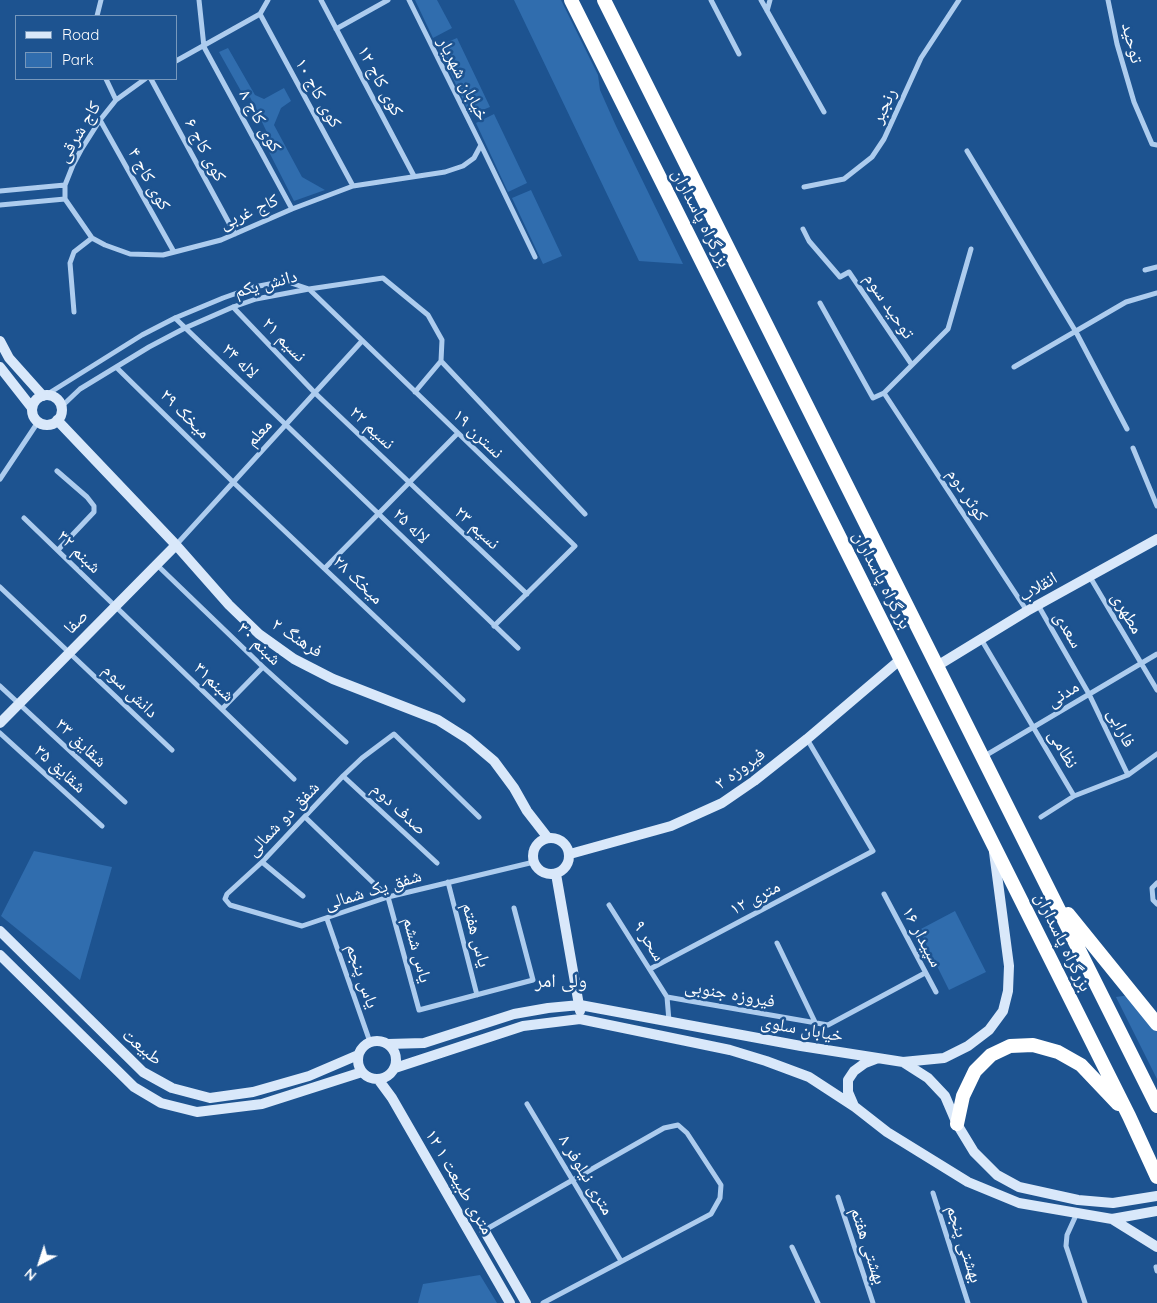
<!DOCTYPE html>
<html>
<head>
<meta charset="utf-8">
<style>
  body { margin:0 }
  #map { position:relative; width:1157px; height:1303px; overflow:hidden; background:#1d5390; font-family:Quicksand,sans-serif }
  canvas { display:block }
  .legend { position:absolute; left:15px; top:15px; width:162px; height:65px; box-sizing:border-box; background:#1d5390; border:1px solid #7798bc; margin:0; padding:6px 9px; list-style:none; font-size:15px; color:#fff }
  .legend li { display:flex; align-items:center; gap:10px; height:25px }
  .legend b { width:25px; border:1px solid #7798bc }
  .north { position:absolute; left:15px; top:1238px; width:50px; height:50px; -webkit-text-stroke:4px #1d5390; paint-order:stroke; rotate:220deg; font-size:14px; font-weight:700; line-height:20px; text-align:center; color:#fff }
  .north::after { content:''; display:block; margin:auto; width:18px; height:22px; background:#fff; clip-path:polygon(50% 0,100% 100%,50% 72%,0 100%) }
</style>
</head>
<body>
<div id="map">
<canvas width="1157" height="1303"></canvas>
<ul class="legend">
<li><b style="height:6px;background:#d9e8fa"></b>Road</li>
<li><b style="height:14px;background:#306dae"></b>Park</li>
</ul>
<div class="north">N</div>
</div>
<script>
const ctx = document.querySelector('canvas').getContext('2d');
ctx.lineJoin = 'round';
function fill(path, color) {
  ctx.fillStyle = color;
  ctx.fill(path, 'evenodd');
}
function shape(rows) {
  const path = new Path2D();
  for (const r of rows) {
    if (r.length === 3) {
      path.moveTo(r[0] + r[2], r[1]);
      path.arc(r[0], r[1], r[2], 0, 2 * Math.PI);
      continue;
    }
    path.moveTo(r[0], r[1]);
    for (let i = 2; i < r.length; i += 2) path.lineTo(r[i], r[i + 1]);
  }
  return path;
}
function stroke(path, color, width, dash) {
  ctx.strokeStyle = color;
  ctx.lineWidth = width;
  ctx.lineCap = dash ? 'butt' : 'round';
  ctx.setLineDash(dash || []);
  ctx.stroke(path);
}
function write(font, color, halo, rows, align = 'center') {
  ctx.font = font + ' Quicksand,"Noto Naskh Arabic",sans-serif';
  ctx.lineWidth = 5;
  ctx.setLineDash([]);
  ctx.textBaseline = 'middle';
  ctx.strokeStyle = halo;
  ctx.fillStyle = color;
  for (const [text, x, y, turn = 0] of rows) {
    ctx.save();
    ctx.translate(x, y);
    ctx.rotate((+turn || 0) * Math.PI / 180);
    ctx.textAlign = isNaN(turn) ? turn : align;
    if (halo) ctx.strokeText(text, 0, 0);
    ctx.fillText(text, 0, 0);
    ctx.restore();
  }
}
const green = shape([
  [415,0,437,0,452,28,433,38],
  [514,0,561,0,598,75,600,90,616,126,683,264,639,261],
  [457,38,490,107,470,115,438,46],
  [228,48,255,95,264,99,284,88,291,101,281,108,274,125,302,177,325,190,294,201,268,150,274,147,250,97,246,100,219,52],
  [494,114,527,183,508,192,476,123],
  [531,190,562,256,543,264,512,198],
  [34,851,112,867,80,980,1,916],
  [955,911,986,972,949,990,919,930],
  [1130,995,1157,1029,1157,1079,1116,997],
  [480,1275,497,1303,418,1303,423,1284]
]);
const street = shape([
  [199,0,204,47,292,209],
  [321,0,414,176],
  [711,0,739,54],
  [761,0,824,112],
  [1108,0,1117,44,1134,102,1152,144,1157,145],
  [767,11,770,0],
  [260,14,353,186],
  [97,16,101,0],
  [336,29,388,0],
  [176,61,260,14,268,0],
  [106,79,116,100],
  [151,79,235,234],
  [100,120,174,252],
  [481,145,535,257],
  [967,151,1076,332,1127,429],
  [804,187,844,179,872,157,884,139,921,58,959,0],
  [0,191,65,185],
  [65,199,92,238,105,245,130,254,163,255,221,240,292,209,353,186,445,172,463,166,474,158,481,145,409,0],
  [65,199,65,185,73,165,81,150,100,120,116,100,145,79],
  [0,205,65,199],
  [803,229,809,241,840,277,849,272,912,365],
  [1145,270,1157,267],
  [820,303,873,398,884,393,948,329,971,249],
  [233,307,315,393,527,594],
  [74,312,70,263,74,252,92,238],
  [175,318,518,648],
  [441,361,585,514],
  [116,367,233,482,463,700],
  [1014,367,1126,302,1157,293],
  [884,393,1027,611],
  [46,395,142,335,175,318,223,298,254,287,285,281,309,289,575,546,494,626],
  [61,407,80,389,149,347,185,328,233,307,256,299,309,289,383,278,428,315,442,340,441,361,415,392],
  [1133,448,1157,506],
  [57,471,87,497,94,506,94,512,58,550],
  [0,479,38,422],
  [24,518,294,779],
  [176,545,362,341],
  [156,564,263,667,346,742],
  [325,568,458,433],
  [1090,577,1157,690],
  [0,587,172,750],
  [1038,605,1089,694,1128,775],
  [981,639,1074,796],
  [0,686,125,802],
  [222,709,263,667],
  [0,733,102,826],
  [983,757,1157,654],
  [343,776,437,863],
  [305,817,388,897,419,1010,533,980,514,908],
  [479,817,394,734,362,758,343,776,262,862,227,894,225,899,230,905,302,926,388,897,534,862],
  [1041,817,1074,796,1128,775,1157,754],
  [262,862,303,896],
  [448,882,477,995],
  [1157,883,1152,888,1153,900,1157,904],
  [884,894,936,992],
  [609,905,667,997,669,1021],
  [327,919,370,1042],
  [777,943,815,1022],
  [650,969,873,851,807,739],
  [667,997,828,1025,925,973],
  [527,1104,621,1261],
  [933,1193,968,1303],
  [838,1197,873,1303],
  [1077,1213,1067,1235,1066,1246,1085,1303],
  [485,1230,664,1128,678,1125,687,1133,721,1185,720,1198,711,1214,543,1303],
  [792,1247,818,1303],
  [1156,1267,1157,1271]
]);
const secondary = shape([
  [0,341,9,358,43,396],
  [0,367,32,408],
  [47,410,15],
  [57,420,176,545,229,605,259,634,294,659,333,679,438,720,468,739,494,761,514,788,527,811,548,838],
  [937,666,1027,611,1157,539],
  [0,723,176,545],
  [551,856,18],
  [570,854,671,826,722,803,754,781,807,739,901,659],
  [556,874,580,1011],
  [0,931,143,1072,172,1088,210,1098,253,1092,309,1076,358,1055],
  [0,955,134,1087,161,1103,197,1112,262,1104,362,1072],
  [377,1060,19],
  [388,1044,424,1043,514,1014,548,1008,580,1005,801,1046,903,1062,928,1078,945,1096,957,1124,974,1152,997,1175,1019,1187,1078,1200,1113,1203,1157,1196],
  [903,1062,944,1058,968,1046,989,1030,1003,1011,1008,991,1009,966,994,852],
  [395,1068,523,1026,580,1019,730,1050,766,1061,809,1077,855,1107,887,1132,968,1182,1019,1203,1112,1219,1157,1211],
  [378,1079,392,1098,510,1303],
  [854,1106,848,1092,848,1080,854,1071,865,1063,878,1058],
  [1112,1219,1157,1247],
  [484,1230,526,1303]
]);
const highway = shape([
  [571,0,1129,1116,1157,1177],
  [604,0,1157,1106],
  [1068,914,1157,1024],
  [957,1124,963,1096,975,1071,991,1055,1010,1046,1033,1045,1058,1052,1081,1065,1118,1104]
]);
const streetNames = [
  ["توحید",1132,43,76],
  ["خیابان شهریار",463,79,63],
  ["کوی کاج ۱۲",380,81,62],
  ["کوی کاج ۱۰",318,93,61],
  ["رنجبر",884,106,-65],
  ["کوی کاج ۸",260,121,61],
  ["کاج شرقی",79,132,-59],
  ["کوی کاج ۶",205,150,62],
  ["کوی کاج ۴",149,179,61],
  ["کاج غربی",249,212,-24],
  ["بزرگراه پاسداران",701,218,63],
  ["دانش یکم",266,284,-15],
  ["توحید سوم",889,306,56],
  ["نسیم ۲۱",284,340,46],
  ["لاله ۲۴",240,361,44],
  ["میخک ۲۹",185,414,45],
  ["نسیم ۲۲",372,428,43],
  ["معلم",259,433,-48],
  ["نسترن ۱۹",478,434,44],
  ["کوثر دوم",967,495,57],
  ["لاله ۲۵",411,526,44],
  ["نسیم ۲۳",477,528,43],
  ["شبنم ۳۲",79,552,44],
  ["میخک ۲۸",358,580,44],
  ["بزرگراه پاسداران",882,580,63],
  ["انقلاب",1038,587,-30],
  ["مطهری",1127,613,60],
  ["صفا",76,622,-45],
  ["سعدی",1068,630,60],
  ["فرهنگ ۲",297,638,33],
  ["شبنم ۳۰",259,644,44],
  ["شبنم۳۱",214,682,44],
  ["دانش سوم",130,691,44],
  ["مدنی",1063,694,-31],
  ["فارابی",1121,728,64],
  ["شقایق ۳۳",81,743,43],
  ["نظامی",1063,749,60],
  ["شقایق ۳۵",60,769,42],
  ["فیروزه ٢",740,769,-36],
  ["صدف دوم",399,809,43],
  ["شفق دو شمالی",283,819,-46],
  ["شفق یک شمالی",373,890,-17],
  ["۱۲ متری",755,898,-28],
  ["یاس هفتم",476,935,75],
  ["سپیدار ۱۶",922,937,62],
  ["سحر ۹",649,941,58],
  ["بزرگراه پاسداران",1063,942,64],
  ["یاس ششم",417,950,75],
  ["یاس پنجم",362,976,71],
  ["فیروزه جنوبی",730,994,10],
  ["خیابان سلوی",802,1029,10],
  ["طبیعت",142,1047,40],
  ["۸ متری نیلوفر",586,1175,59],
  ["۱۲ متری طبیعت ۱",459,1182,60],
  ["بهشتی پنجم",964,1244,72],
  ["بهشتی هفتم",868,1246,72]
];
const neighbourhoodNames = [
  ["ولی امر",561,981]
];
fill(green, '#306dae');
stroke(street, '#adccee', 5);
stroke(secondary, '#d9e8fa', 10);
stroke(highway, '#fff', 14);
write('18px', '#fff', '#1d5390', streetNames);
write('19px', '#fff', '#1d5390', neighbourhoodNames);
</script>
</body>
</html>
